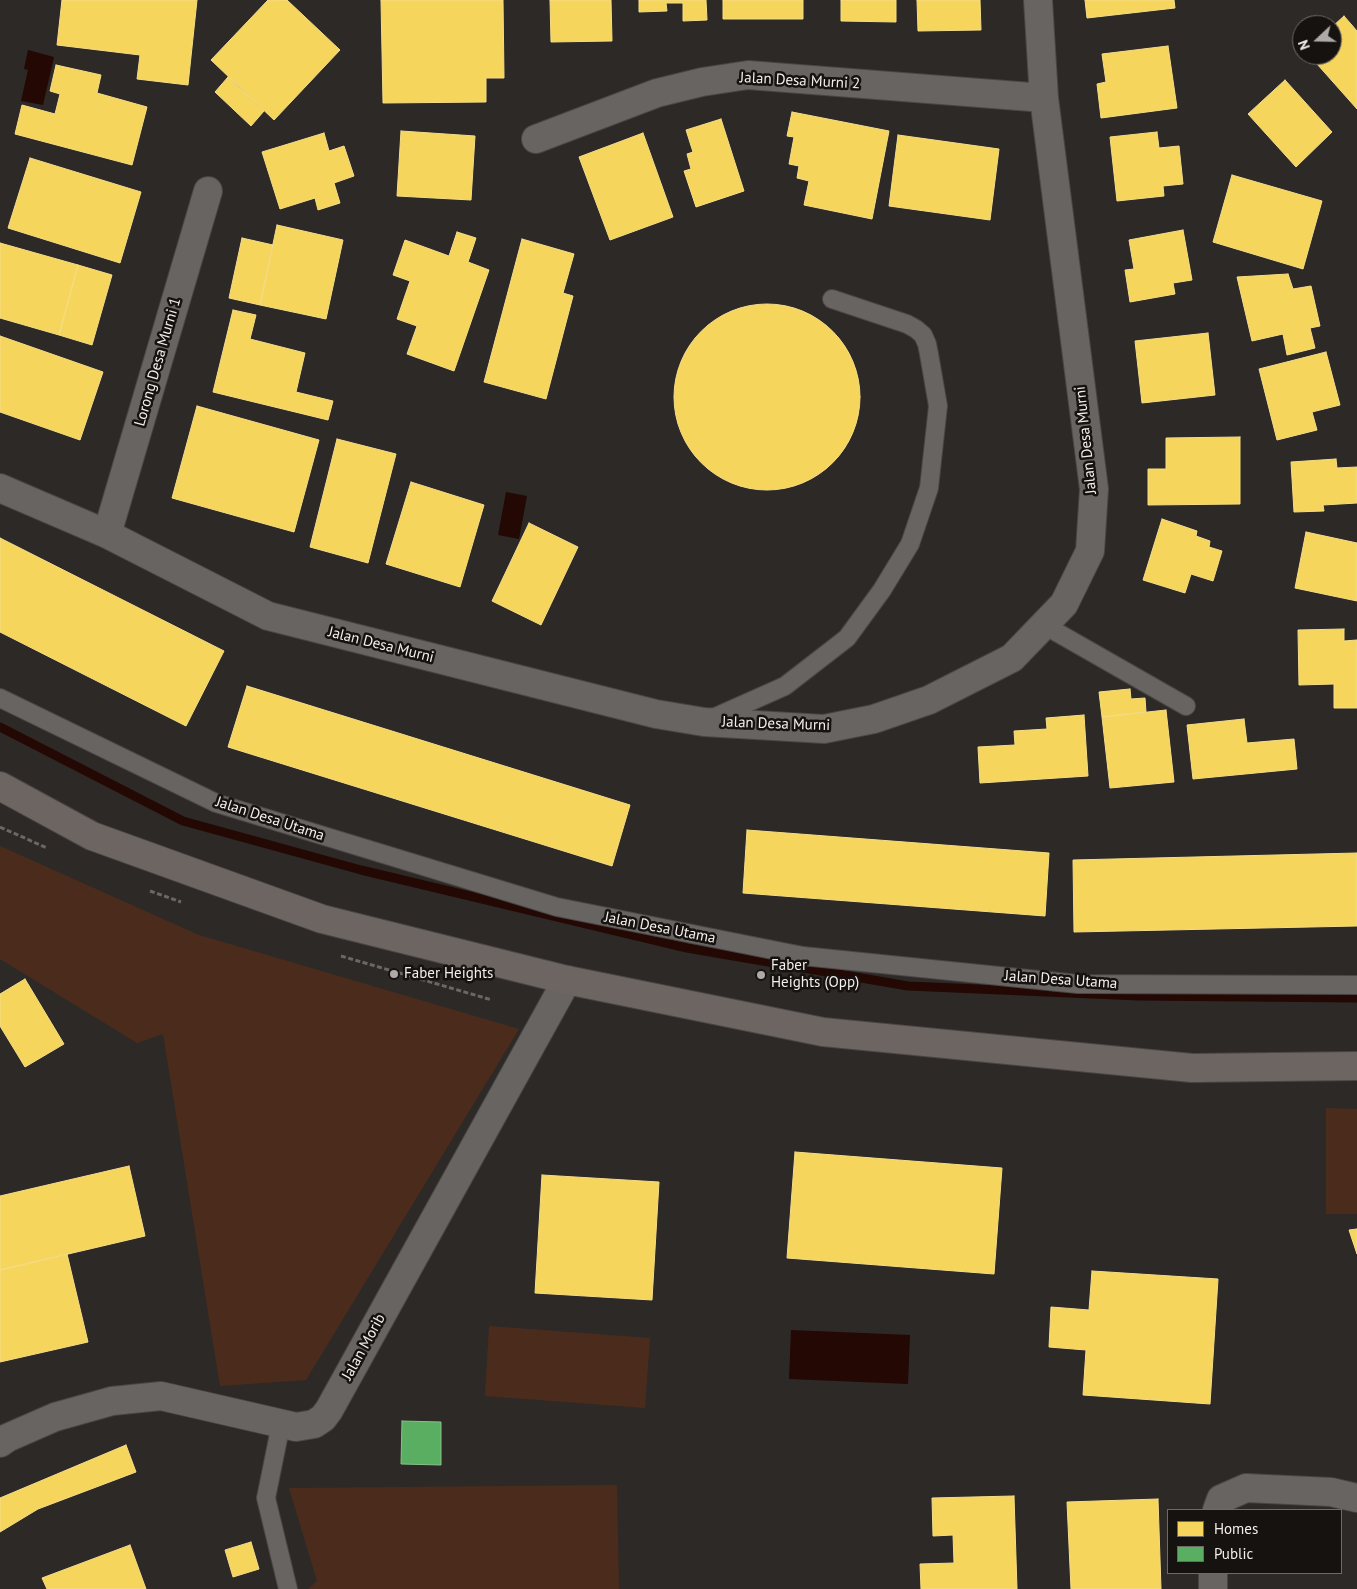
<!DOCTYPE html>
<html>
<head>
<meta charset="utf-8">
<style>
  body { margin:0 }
  #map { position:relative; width:1357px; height:1589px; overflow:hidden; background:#2d2927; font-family:"PT Sans",sans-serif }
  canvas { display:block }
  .legend { position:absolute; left:1167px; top:1509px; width:175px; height:65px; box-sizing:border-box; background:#151210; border:1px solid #6e6a68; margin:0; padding:6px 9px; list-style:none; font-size:15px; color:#f4efed }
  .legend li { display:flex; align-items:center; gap:10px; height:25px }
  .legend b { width:25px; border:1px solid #6e6a68 }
  .north { position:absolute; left:1292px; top:15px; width:50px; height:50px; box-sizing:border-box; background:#151210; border:1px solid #6e6a68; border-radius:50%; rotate:249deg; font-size:14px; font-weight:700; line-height:20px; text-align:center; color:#f4efed }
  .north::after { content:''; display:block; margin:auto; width:18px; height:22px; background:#aeaaa8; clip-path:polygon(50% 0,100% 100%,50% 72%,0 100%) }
</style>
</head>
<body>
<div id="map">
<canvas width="1357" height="1589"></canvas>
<ul class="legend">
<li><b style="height:14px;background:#f6d55c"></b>Homes</li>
<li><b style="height:14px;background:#5aae61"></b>Public</li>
</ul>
<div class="north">N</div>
</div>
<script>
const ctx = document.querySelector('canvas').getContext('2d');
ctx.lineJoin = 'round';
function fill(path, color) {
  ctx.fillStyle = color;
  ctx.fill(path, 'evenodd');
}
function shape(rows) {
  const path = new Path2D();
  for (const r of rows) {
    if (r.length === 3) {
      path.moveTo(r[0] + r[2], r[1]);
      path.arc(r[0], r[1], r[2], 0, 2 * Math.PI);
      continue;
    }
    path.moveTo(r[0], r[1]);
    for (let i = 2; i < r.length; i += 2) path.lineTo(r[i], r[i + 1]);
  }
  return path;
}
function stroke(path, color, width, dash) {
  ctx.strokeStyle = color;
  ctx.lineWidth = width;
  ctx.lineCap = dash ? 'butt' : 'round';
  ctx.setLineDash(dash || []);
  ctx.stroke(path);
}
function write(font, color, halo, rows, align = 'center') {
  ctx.font = font + ' "PT Sans",sans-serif';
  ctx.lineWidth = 5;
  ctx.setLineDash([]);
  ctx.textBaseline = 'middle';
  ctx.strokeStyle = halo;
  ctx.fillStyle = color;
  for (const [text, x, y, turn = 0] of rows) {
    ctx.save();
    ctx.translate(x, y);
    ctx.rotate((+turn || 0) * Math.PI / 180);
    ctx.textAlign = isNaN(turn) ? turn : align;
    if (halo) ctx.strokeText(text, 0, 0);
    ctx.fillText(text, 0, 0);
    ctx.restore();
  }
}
const green = shape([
  [0,846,199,935,519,1029,306,1380,220,1386,163,1034,137,1043,0,959],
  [1326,1108,1357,1109,1357,1214,1326,1214],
  [489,1326,650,1338,645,1408,485,1396],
  [617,1485,619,1589,308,1589,317,1581,289,1488]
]);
const water = shape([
  [28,50,54,57,43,105,21,101,28,70,24,69],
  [506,492,527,496,519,539,498,535],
  [791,1330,910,1335,908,1384,789,1379]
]);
const homes = shape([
  [62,0,197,0,188,85,137,79,140,55,57,45,62,0],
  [268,0,287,0,340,50,274,120,211,60,268,0],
  [381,0,503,0,504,78,486,78,486,102,383,103,381,0],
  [550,0,611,0,612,41,551,42,550,0],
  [639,0,706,0,707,20,683,21,683,3,666,3,667,11,639,12,639,0],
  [723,0,803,0,803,19,723,19,723,0],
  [841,0,896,0,896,22,841,21,841,0],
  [917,0,980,0,981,30,918,31,917,0],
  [1085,0,1174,0,1175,8,1087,18,1085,0],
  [1344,16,1357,31,1357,109,1309,55,1332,55,1332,27,1344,16],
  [1168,46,1177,108,1101,118,1097,84,1106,82,1102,54,1168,46],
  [56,65,101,75,97,93,147,107,132,165,15,134,22,105,55,114,60,94,50,91,56,65],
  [228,77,264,111,251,126,215,92,228,77],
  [1285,80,1332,132,1296,167,1248,114,1285,80],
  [792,112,889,131,872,219,804,205,809,181,797,178,799,166,789,164,794,137,787,136,792,112],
  [721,119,744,191,696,207,684,171,691,169,687,154,693,152,686,130,721,119],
  [401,131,475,136,471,200,397,196,401,131],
  [1157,132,1159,148,1179,146,1183,184,1163,186,1164,196,1117,201,1110,137,1157,132],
  [324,133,329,151,344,146,354,176,334,183,340,203,318,210,315,198,280,209,262,152,324,133],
  [643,133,673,217,610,240,579,157,643,133],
  [898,135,999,149,990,220,889,206,898,135],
  [30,158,141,192,120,263,8,228,30,158],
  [1232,175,1322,201,1303,269,1213,242,1232,175],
  [277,225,343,240,326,319,260,305,277,225],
  [1183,230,1192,280,1173,283,1175,294,1130,302,1125,270,1134,269,1129,240,1183,230],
  [457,232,476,238,468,262,489,270,454,371,407,354,417,326,397,319,410,281,393,275,405,240,449,256,457,232],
  [242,238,273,245,260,305,229,298,242,238],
  [522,239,574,254,563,293,573,296,546,399,484,382,522,239],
  [0,243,78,265,59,335,0,318,0,243],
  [78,265,112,275,92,345,59,335,78,265],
  [1288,274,1293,289,1311,286,1320,326,1310,328,1315,348,1287,355,1283,334,1252,341,1237,277,1288,274],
  [767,397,93],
  [233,310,256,315,250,339,305,353,296,392,333,401,328,420,213,392,233,310],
  [1208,333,1215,395,1142,403,1135,341,1208,333],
  [0,336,103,372,80,440,0,412,0,336],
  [1326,352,1340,405,1312,412,1317,430,1277,440,1259,369,1326,352],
  [197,406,319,440,294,532,172,498,197,406],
  [1240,437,1240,504,1148,505,1148,469,1166,469,1166,438,1240,437],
  [337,439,396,454,368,563,310,547,337,439],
  [1336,459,1337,468,1357,467,1357,503,1323,505,1324,511,1294,512,1291,462,1336,459],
  [411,482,484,505,460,587,386,564,411,482],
  [1162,519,1197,531,1196,536,1210,541,1209,547,1222,551,1213,581,1191,574,1185,593,1143,580,1162,519],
  [529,523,578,547,541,625,492,601,529,523],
  [1306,532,1357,543,1357,601,1295,588,1306,532],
  [0,538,224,651,186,726,0,632,0,538],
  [1344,629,1344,641,1357,640,1357,708,1334,708,1334,684,1299,685,1298,630,1344,629],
  [247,686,630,805,612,866,228,747,247,686],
  [1130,689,1131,699,1145,698,1146,712,1102,717,1099,692,1130,689],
  [1166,710,1174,782,1110,788,1102,717,1166,710],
  [1084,715,1088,776,980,783,978,747,1015,745,1014,731,1047,729,1046,718,1084,715],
  [1244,719,1247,743,1294,739,1297,769,1193,779,1187,725,1244,719],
  [747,830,1049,853,1045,916,743,893,747,830],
  [1357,853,1357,926,1074,932,1073,860,1357,853],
  [25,979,64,1044,25,1067,0,1026,0,994,25,979],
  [795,1152,1002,1168,994,1274,787,1258,795,1152],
  [129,1166,145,1236,0,1270,0,1196,129,1166],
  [542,1175,659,1182,652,1300,535,1293,542,1175],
  [1357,1229,1357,1254,1349,1230,1357,1229],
  [67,1254,88,1342,0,1362,0,1270,67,1254],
  [1092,1271,1218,1279,1210,1404,1083,1395,1086,1350,1049,1347,1051,1307,1089,1310,1092,1271],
  [126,1445,136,1472,38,1509,0,1532,0,1498,126,1445],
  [1014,1496,1017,1589,921,1589,920,1564,954,1563,953,1535,933,1536,932,1498,1014,1496],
  [1158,1499,1161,1589,1071,1589,1067,1502,1158,1499],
  [251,1542,259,1569,233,1577,225,1550,251,1542],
  [130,1545,146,1589,47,1589,42,1578,130,1545]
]);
const public = shape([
  [402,1421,441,1422,441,1465,401,1464,402,1421]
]);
const stream = shape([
  [0,727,183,821,361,870,687,948,908,986,1139,996,1357,998]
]);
const path = shape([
  [0,827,47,848],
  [150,891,181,902],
  [341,956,492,1000]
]);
const lane = shape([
  [1044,625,1186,706],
  [0,698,216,803,557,907,803,956,1078,984,1357,985],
  [711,719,785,686,847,638,882,590,910,544,929,488,938,406,929,354,927,344,923,335,916,329,907,324,832,299],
  [281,1424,266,1498,288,1589]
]);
const street = shape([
  [536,139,657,93,702,82,748,75,1044,98],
  [0,488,107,534,268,616,656,714,704,722,824,729,874,719,929,700,1012,658,1064,604,1090,551,1094,489,1044,98,1038,0],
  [107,534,208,191],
  [0,1443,7,1438,55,1417,112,1401,161,1396,296,1427,314,1424,323,1418,329,1410,567,980],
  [1217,1510,1221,1499,1246,1488,1331,1492,1357,1498],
  [1213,1573,1213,1589]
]);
const secondary = shape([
  [0,786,92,836,322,919,567,980,823,1032,1192,1068,1357,1066]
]);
const markers = [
  [394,974,5,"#aeaaa8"],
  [761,975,5,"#aeaaa8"]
];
const streetNames = [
  ["Jalan Desa Murni 2",800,81,3],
  ["Lorong Desa Murni 1",158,362,-74],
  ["Jalan Desa Murni",1086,440,-96],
  ["Jalan Desa Murni",381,645,14],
  ["Jalan Desa Murni",776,724,2],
  ["Jalan Desa Utama",270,819,18],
  ["Jalan Desa Utama",660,928,11],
  ["Jalan Desa Utama",1061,980,4],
  ["Jalan Morib",364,1347,-61]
];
const poiNames = [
  ["Faber",771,966],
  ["Heights (Opp)",771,983],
  ["Faber Heights",404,974]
];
fill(green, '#4b2c1c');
fill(water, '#230804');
fill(homes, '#f6d55c');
stroke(homes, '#f5dd88', 1);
fill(public, '#5aae61');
stroke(public, '#88c28b', 1);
stroke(stream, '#230804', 9);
stroke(lane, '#4a4645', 20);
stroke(street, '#4a4645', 30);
stroke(secondary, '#4a4645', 30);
stroke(path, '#6a6867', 3, [5, 2.5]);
stroke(lane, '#676462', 18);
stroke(street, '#676462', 28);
stroke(secondary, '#6d6562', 28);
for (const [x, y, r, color] of markers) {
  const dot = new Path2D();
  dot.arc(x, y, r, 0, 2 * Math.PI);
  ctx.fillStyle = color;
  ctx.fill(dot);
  stroke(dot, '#151210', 2);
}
write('15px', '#f4efed', '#151210', streetNames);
write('15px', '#f4efed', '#151210', poiNames, 'left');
</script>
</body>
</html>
